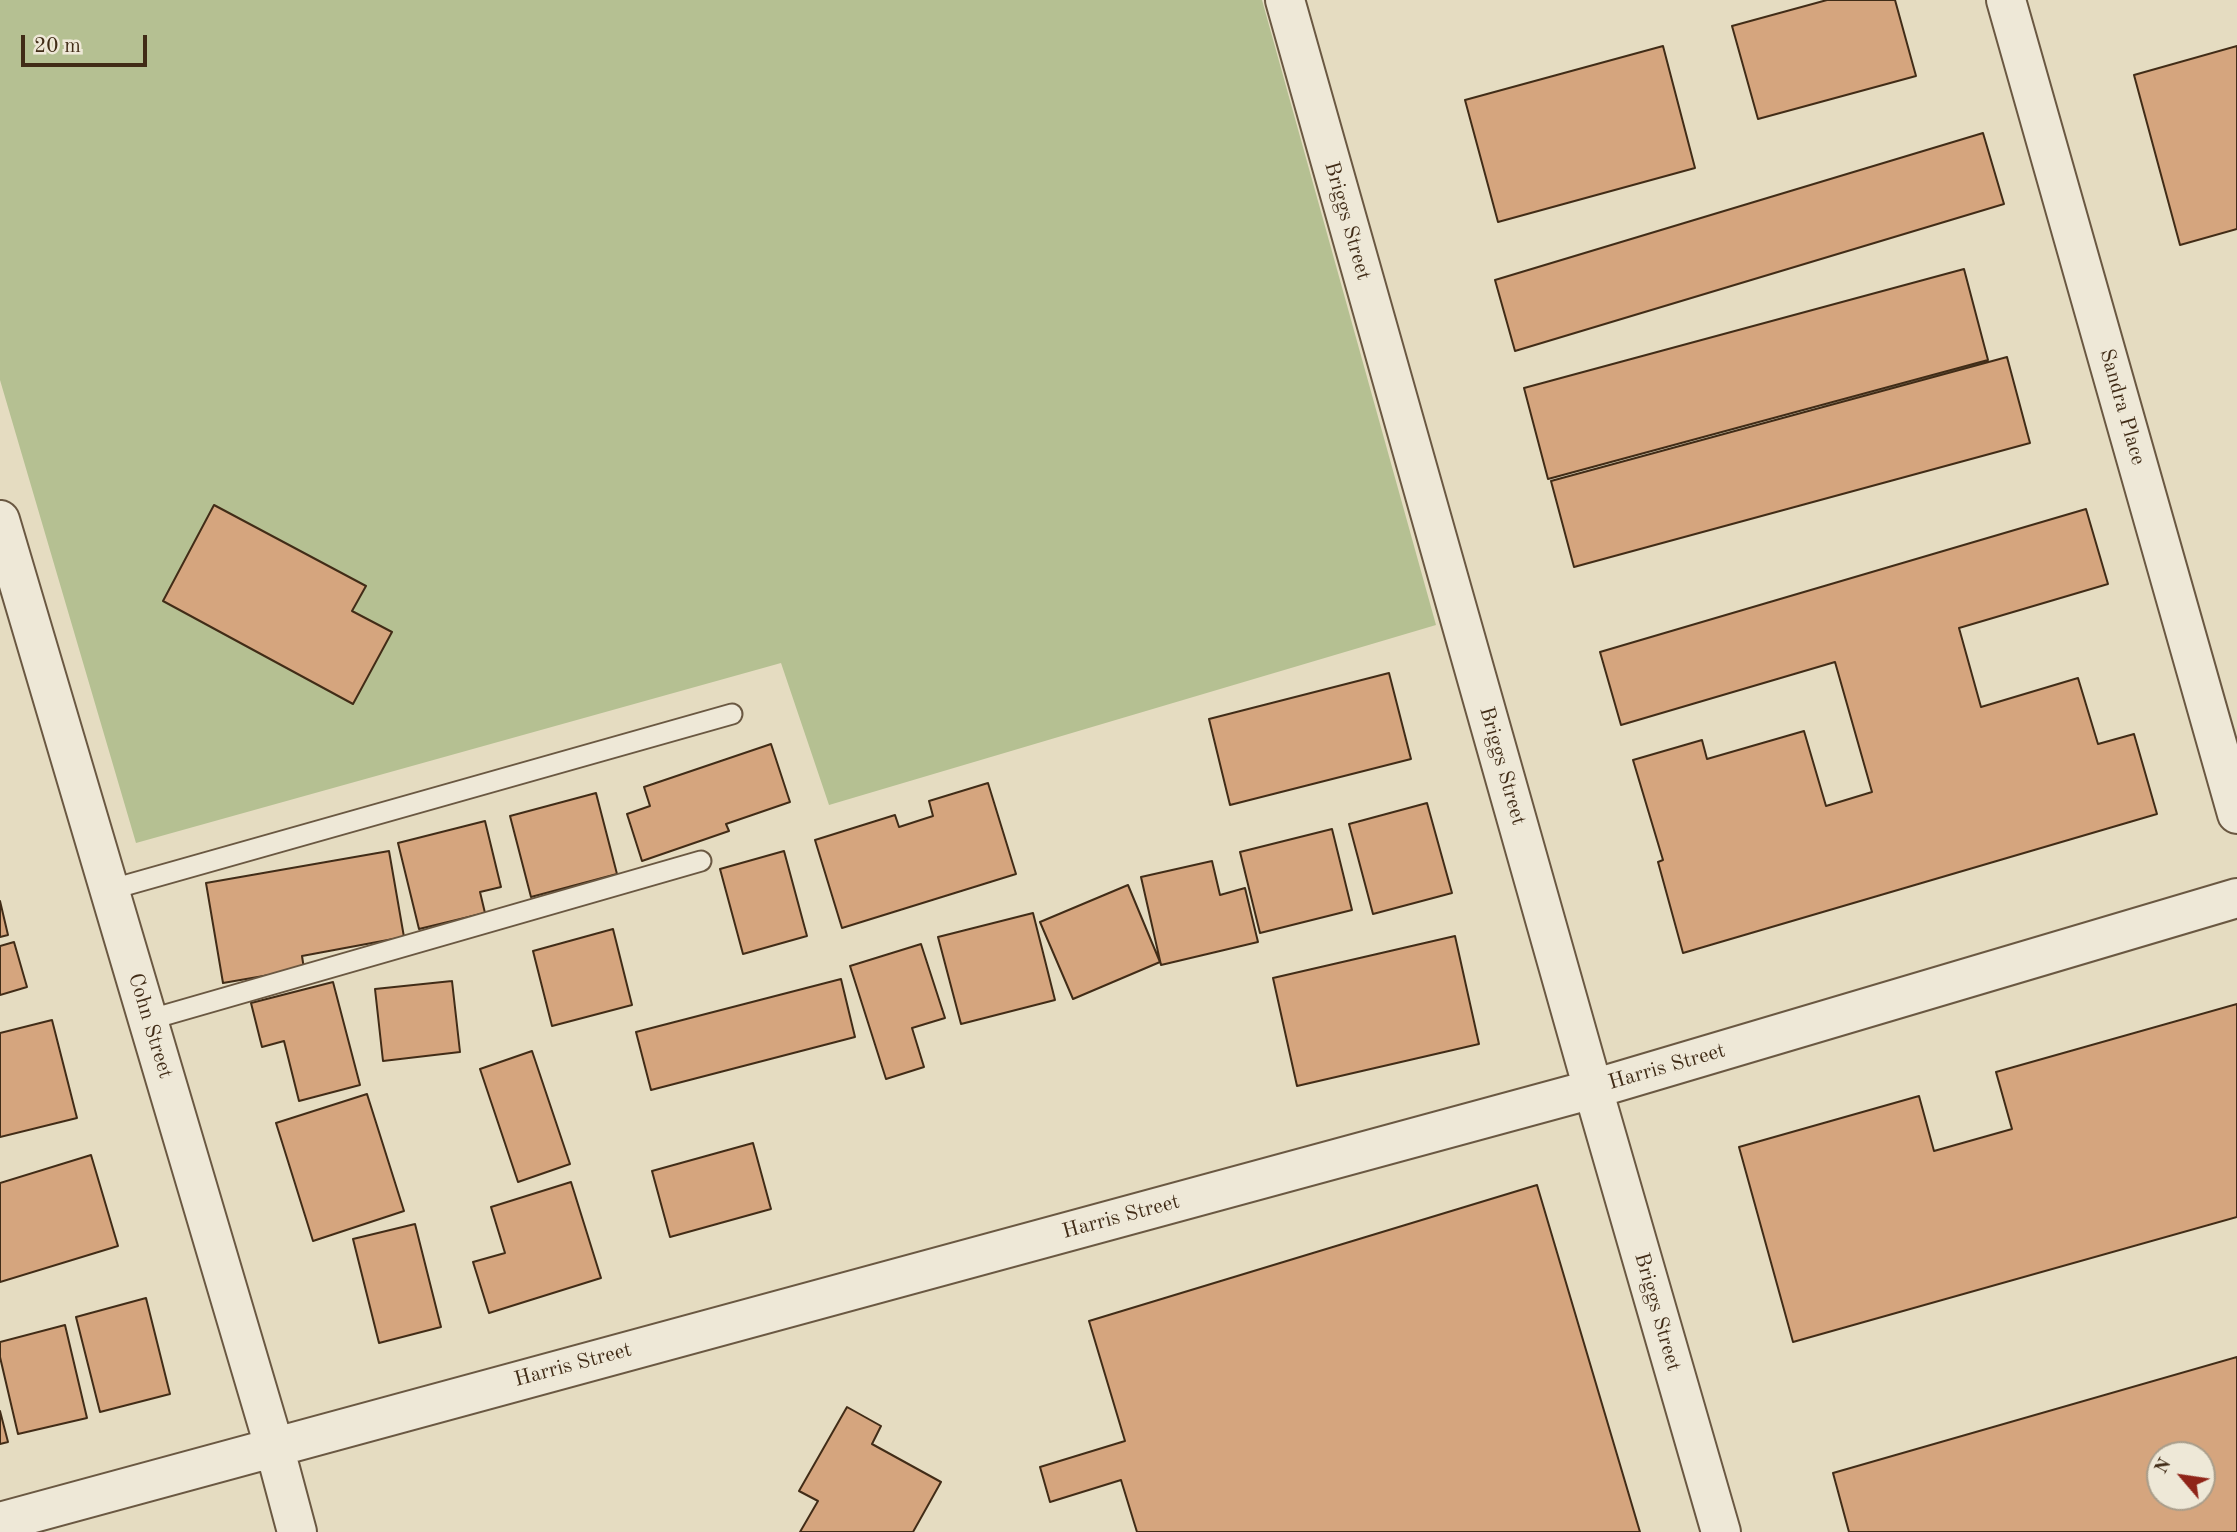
<!DOCTYPE html>
<html>
<head>
<meta charset="utf-8">
<style>
  body { margin:0 }
  #map { position:relative; width:2237px; height:1532px; overflow:hidden; background:#e5dcc1; font-family:"Old Standard TT",serif }
  canvas { display:block }
  .north { position:absolute; left:2146px; top:1441px; width:70px; height:70px; box-sizing:border-box; background:#eee8d7; border:2px solid #a99d8a; border-radius:50%; rotate:299deg; font-size:19px; font-weight:700; line-height:28px; text-align:center; color:#412c17 }
  .north::after { content:''; display:block; margin:auto; width:24px; height:32px; background:#8f2418; clip-path:polygon(50% 0,100% 100%,50% 72%,0 100%) }
  .scale { position:absolute; left:21px; top:35px; width:126px; height:32px; box-sizing:border-box; border:4px solid #412c17; border-top:0; padding-left:9px; font-size:21px; line-height:24px; white-space:nowrap; color:#412c17; -webkit-text-stroke:5px #eee8d7; paint-order:stroke }
</style>
</head>
<body>
<div id="map">
<canvas width="2237" height="1532"></canvas>
<div class="north">N</div>
<div class="scale">20 m</div>
</div>
<script>
const ctx = document.querySelector('canvas').getContext('2d');
ctx.lineJoin = 'round';
function fill(path, color) {
  ctx.fillStyle = color;
  ctx.fill(path, 'evenodd');
}
function shape(rows) {
  const path = new Path2D();
  for (const r of rows) {
    path.moveTo(r[0], r[1]);
    for (let i = 2; i < r.length; i += 2) path.lineTo(r[i], r[i + 1]);
  }
  return path;
}
function stroke(path, color, width, dash) {
  ctx.strokeStyle = color;
  ctx.lineWidth = width;
  ctx.lineCap = dash ? 'butt' : 'round';
  ctx.setLineDash(dash || []);
  ctx.stroke(path);
}
function write(font, color, halo, rows, align = 'center') {
  ctx.font = font + ' "Old Standard TT",serif';
  ctx.lineWidth = 7;
  ctx.setLineDash([]);
  ctx.textBaseline = 'middle';
  ctx.strokeStyle = halo;
  ctx.fillStyle = color;
  for (const [text, x, y, turn = 0] of rows) {
    ctx.save();
    ctx.translate(x, y);
    ctx.rotate((+turn || 0) * Math.PI / 180);
    ctx.textAlign = isNaN(turn) ? turn : align;
    if (halo) ctx.strokeText(text, 0, 0);
    ctx.fillText(text, 0, 0);
    ctx.restore();
  }
}
const green = shape([
  [0,0,1262,0,1436,625,829,805,781,663,136,843,0,380]
]);
const building = shape([
  [1827,0,1895,0,1916,76,1758,119,1732,26,1827,0],
  [1663,46,1695,168,1498,222,1465,100,1663,46],
  [2237,46,2237,229,2180,245,2134,75,2237,46],
  [1983,133,2004,204,1515,351,1495,280,1983,133],
  [1964,269,1988,360,1548,479,1524,388,1964,269],
  [2007,357,2030,443,1574,567,1551,481,2007,357],
  [214,505,366,586,352,611,392,632,353,704,163,601,214,505],
  [2086,509,2108,584,1959,628,1981,707,2078,678,2098,744,2134,734,2157,814,1683,953,1658,862,1663,860,1633,760,1702,740,1707,759,1804,731,1826,806,1872,792,1835,662,1621,725,1600,652,2086,509],
  [1389,673,1411,759,1230,805,1209,719,1389,673],
  [771,744,790,802,726,824,729,831,642,861,627,814,650,806,644,787,771,744],
  [988,783,1016,874,842,928,815,840,895,815,899,827,933,816,929,801,988,783],
  [596,793,617,874,531,897,510,816,596,793],
  [1427,803,1452,893,1373,914,1349,824,1427,803],
  [485,821,501,887,480,892,485,913,419,929,398,843,485,821],
  [1332,829,1352,910,1260,933,1240,852,1332,829],
  [389,851,404,937,302,956,304,969,223,983,206,883,389,851],
  [784,851,807,936,743,954,720,869,784,851],
  [1212,861,1220,895,1245,888,1258,942,1161,965,1141,877,1212,861],
  [1128,885,1160,962,1073,999,1040,922,1128,885],
  [0,901,8,935,0,937,0,901],
  [1033,913,1055,1000,961,1024,938,937,1033,913],
  [613,929,632,1005,552,1026,533,951,613,929],
  [1455,936,1479,1044,1297,1086,1273,978,1455,936],
  [14,942,27,987,0,995,0,946,14,942],
  [921,944,945,1018,912,1028,924,1067,886,1079,850,966,921,944],
  [841,979,855,1037,651,1090,636,1032,841,979],
  [452,981,460,1052,383,1061,375,989,452,981],
  [333,982,360,1085,299,1101,284,1041,262,1047,251,1003,333,982],
  [2237,1004,2237,1217,1793,1342,1739,1147,1919,1096,1934,1151,2012,1129,1996,1072,2237,1004],
  [52,1020,77,1118,0,1137,0,1033,52,1020],
  [532,1051,570,1164,518,1182,480,1069,532,1051],
  [367,1094,404,1211,313,1241,276,1123,367,1094],
  [753,1143,771,1209,670,1237,652,1171,753,1143],
  [91,1155,118,1246,0,1282,0,1183,91,1155],
  [571,1182,601,1278,489,1313,473,1262,505,1253,491,1207,571,1182],
  [1537,1185,1640,1532,1137,1532,1121,1480,1050,1502,1040,1467,1125,1441,1089,1321,1537,1185],
  [415,1224,441,1327,379,1343,353,1239,415,1224],
  [146,1298,170,1394,100,1412,76,1317,146,1298],
  [65,1325,87,1418,18,1434,0,1357,0,1342,65,1325],
  [2237,1357,2237,1532,1849,1532,1833,1473,2237,1357],
  [2160,1455,2202,1455,2202,1497,2160,1497,2160,1455],
  [847,1407,881,1426,872,1444,941,1482,913,1532,800,1532,818,1501,799,1491,847,1407],
  [0,1411,8,1442,0,1444,0,1411]
]);
const lane = shape([
  [109,890,732,714],
  [148,1020,701,861]
]);
const street = shape([
  [1285,0,1593,1089,1721,1532],
  [2006,0,2237,814],
  [0,520,274,1446,297,1532],
  [0,1522,1593,1089,2237,898]
]);
const streetNames = [
  ["Briggs Street",1347,221,74],
  ["Sandra Place",2122,407,74],
  ["Briggs Street",1502,766,74],
  ["Cohn Street",150,1026,73],
  ["Harris Street",1667,1067,-16],
  ["Harris Street",1121,1217,-15],
  ["Briggs Street",1657,1312,74],
  ["Harris Street",573,1365,-15]
];
fill(green, '#b5c092');
fill(building, '#d5a57e');
stroke(building, '#412c17', 2);
stroke(lane, '#6a5842', 23);
stroke(street, '#6a5842', 42);
stroke(lane, '#eee8d7', 19);
stroke(street, '#eee8d7', 38);
write('21px', '#412c17', '#eee8d7', streetNames);
</script>
</body>
</html>
